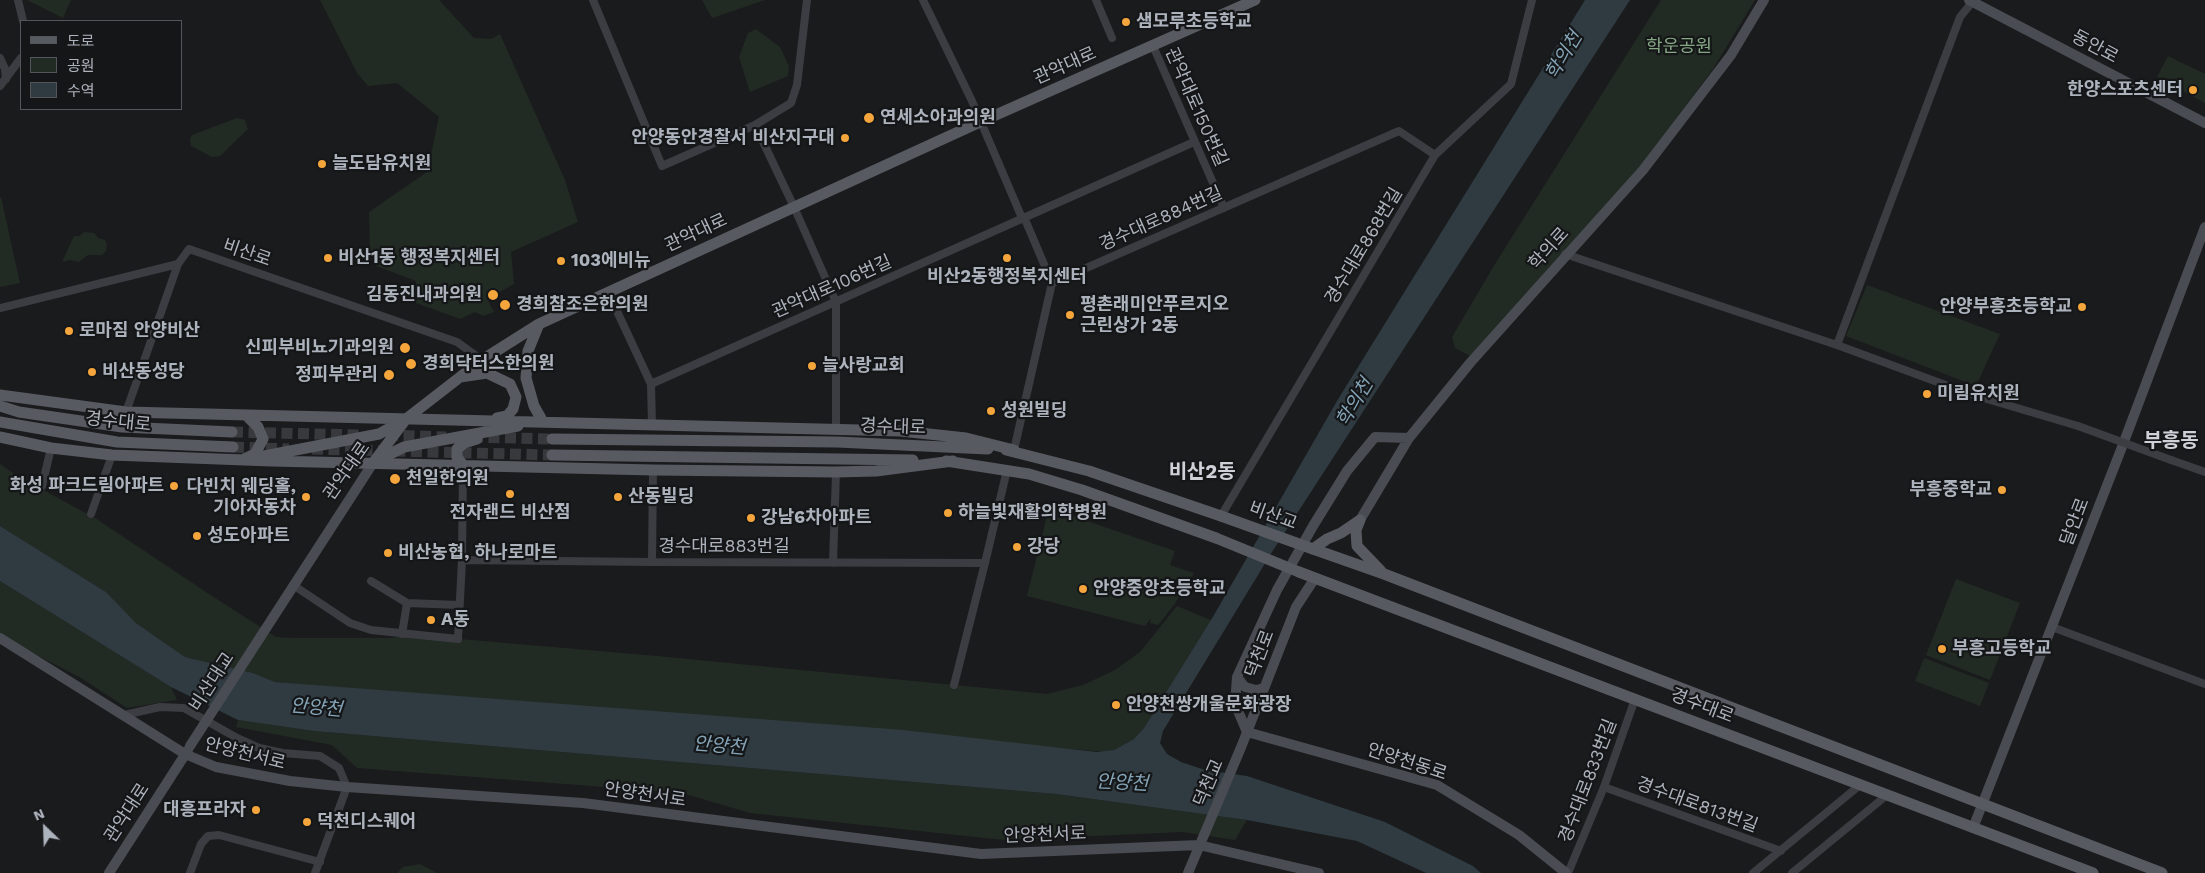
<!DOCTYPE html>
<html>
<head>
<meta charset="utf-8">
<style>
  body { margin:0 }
  #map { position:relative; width:2205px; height:873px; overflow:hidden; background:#1a1b1d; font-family:"Work Sans","Noto Sans KR",sans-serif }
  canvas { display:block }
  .legend { position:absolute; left:20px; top:20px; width:162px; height:90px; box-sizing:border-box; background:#151618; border:1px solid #52555a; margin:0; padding:6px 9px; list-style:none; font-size:15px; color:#adb3bc }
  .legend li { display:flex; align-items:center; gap:10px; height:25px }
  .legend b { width:25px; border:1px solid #52555a }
  .north { position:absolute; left:20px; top:803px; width:50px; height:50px; -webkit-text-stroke:4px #151618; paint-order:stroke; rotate:336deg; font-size:14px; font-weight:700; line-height:20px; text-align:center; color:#adb3bc }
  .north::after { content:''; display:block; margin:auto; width:18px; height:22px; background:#adb3bc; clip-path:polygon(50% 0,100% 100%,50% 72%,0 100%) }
</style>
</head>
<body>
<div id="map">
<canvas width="2205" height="873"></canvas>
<ul class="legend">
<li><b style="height:6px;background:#575a61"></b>도로</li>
<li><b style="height:14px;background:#222b23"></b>공원</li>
<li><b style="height:14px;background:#303b41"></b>수역</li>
</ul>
<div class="north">N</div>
</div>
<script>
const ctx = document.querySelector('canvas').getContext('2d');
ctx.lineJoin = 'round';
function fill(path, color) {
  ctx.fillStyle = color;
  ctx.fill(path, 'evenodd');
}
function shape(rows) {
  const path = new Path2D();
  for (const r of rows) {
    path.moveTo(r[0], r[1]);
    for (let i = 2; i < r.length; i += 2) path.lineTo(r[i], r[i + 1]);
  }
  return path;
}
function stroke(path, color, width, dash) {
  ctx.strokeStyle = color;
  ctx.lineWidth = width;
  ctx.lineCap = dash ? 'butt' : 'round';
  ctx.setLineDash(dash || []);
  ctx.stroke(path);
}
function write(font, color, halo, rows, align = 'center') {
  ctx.font = font + ' "Work Sans","Noto Sans KR",sans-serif';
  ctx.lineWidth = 4.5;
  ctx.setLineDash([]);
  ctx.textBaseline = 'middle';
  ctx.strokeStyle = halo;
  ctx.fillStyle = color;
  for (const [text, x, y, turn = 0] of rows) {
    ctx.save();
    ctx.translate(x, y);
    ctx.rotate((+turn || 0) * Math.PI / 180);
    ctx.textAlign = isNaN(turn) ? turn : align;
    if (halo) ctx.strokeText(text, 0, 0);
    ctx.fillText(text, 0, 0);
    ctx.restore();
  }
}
const green = shape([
  [27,0,71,0,63,18],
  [320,0,439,0,474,38,491,39,500,34,565,180,578,222,511,252,514,284,487,299,494,312,483,316,475,312,460,319,416,303,416,281,376,266,370,253,369,212,427,172,439,117,397,83,368,86,357,73],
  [702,0,765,0,712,18],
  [1661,0,1755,0,1713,69,1639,168,1470,356,1455,348,1452,337,1495,264],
  [756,29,780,47,789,66,788,76,750,92,739,57,748,33],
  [2168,56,2205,74,2205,103,2157,77],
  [237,118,245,120,248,129,220,156,212,157,191,146,190,139,192,135],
  [1,197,20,283,0,287,0,198],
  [84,232,94,233,98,238,105,240,107,244,106,251,102,255,88,255,79,262,70,260,62,262,74,236,80,236],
  [1867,285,2000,334,1976,386,1846,336],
  [0,464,19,477,95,518,212,596,276,637,292,638,393,638,402,634,657,656,1047,694,1083,685,1115,670,1140,652,1177,606,1211,620,1144,728,1134,739,1114,750,1107,752,275,682,253,673,185,657,136,623,106,592,0,526],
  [1049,508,1175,551,1170,565,1194,573,1174,605,1158,625,1150,623,1151,618,1145,626,1027,596],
  [1956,579,2020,603,1990,680,1926,655],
  [0,581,171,687,177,700,127,708,81,678,0,636],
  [1924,658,1989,683,1980,706,1915,681],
  [238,720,314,731,1056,794,1247,820,1235,840,1183,832,1004,840,750,813,682,793,357,768,332,745,236,727],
  [420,864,437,873,397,873,403,867]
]);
const water = shape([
  [1585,0,1630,0,1272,552,1163,731,1160,743,1167,754,1181,762,1205,770,1247,776,1385,822,1473,866,1481,873,1426,873,1357,841,1247,820,1056,794,314,731,238,720,171,687,0,581,0,526,106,592,136,623,185,657,253,673,275,682,903,730,1097,752,1114,750,1134,739,1144,728,1214,615,1337,401]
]);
const primaryTunnel = shape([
  [232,432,361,435],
  [387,435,446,437],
  [472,437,552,439],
  [233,447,289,449],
  [312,449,552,455]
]);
const street = shape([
  [18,0,23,21],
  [593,0,662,166,755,125],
  [807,0,797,85,791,103,755,125,794,207,836,302,836,428],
  [923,0,972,101,1022,218],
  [1096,0,1112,38],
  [1153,46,1224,208],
  [0,58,5,69,6,79],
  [0,86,21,58],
  [1024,217,1052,283],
  [1565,254,1837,345,1970,394,2078,426],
  [1052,283,1399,131,1435,155],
  [608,292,651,384,1194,142],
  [0,308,178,264,189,249,457,342,482,360],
  [1837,345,1960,17,1974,0],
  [651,384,652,425],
  [126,412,178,264],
  [1014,450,1052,283],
  [2171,460,2205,472],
  [463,465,462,560,652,562,985,563,1007,470],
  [42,486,51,448],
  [91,514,112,455],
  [1221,516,1435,155,1511,84,1532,0],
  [652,562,653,470],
  [833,563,836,472],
  [371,581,407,603],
  [293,585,350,623,371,630,458,639,462,560],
  [2052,627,2205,684],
  [402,634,407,603,459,605],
  [954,685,985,563],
  [124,715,160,707,184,708,237,738,259,748,283,753,320,756,339,768,347,787,315,873],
  [1604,787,1781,851],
  [190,873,201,844,208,836,219,835,320,862],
  [1568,873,1604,787,1635,699],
  [1753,873,1860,785],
  [1792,873,1887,795]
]);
const secondary = shape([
  [1969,0,2205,123],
  [1409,438,1375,437,1347,471,1313,526,1277,590,1237,677,1235,704,1247,732,1437,785,1519,835,1566,873],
  [1360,520,1409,438,1470,363,1643,170,1731,55,1764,0],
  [261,636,373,463],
  [0,638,185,754,216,767,290,781,347,787,583,803,981,854,1199,845,1319,873],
  [1237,677,1245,687,1256,690,1264,688],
  [1973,828,2122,447,2205,227],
  [109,873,188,750],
  [1188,873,1242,745,1296,607,1315,578]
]);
const primary = shape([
  [539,324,528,351,526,378,534,406,543,422],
  [460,377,487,373,510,384,516,397,513,409,507,416,497,418],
  [0,395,126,412,901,431,966,438,1014,450],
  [0,406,19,412,122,427,232,432],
  [0,422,117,442,233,447],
  [0,437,51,448,112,455,271,461,653,470,836,472,876,471,953,461],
  [552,439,837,442,988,449],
  [1006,450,1089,471,1221,516],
  [552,455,913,460],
  [264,456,379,434,402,421],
  [244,459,255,454,263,439,258,427,247,416],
  [376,461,404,447,518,426],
  [946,461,1029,474,1082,490,1216,538],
  [373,463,406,419,482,360,539,324,980,122,1255,0],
  [463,465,457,457,457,449,464,443,477,439],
  [1360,520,1356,530,1357,546,1381,571],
  [1313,549,1384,574,2162,873],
  [1313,549,1327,539,1341,533,1360,520],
  [1299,572,2093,873]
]);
const streetBridge = shape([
  [2078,426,2171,460]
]);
const secondaryBridge = shape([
  [190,746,261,636]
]);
const primaryBridge = shape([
  [1221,516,1313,549],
  [1216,538,1299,572]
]);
const markers = [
  [1126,22,5,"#f4a53b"],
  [2193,90,5,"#f4a53b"],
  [869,118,6,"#f4a53b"],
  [845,138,5,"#f4a53b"],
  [322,164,5,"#f4a53b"],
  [328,258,5,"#f4a53b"],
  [1007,258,5,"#f4a53b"],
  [561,261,5,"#f4a53b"],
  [493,295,6,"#f4a53b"],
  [505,305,6,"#f4a53b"],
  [2082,307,5,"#f4a53b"],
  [1070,315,5,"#f4a53b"],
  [69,331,5,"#f4a53b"],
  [405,348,6,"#f4a53b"],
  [411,364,6,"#f4a53b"],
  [812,366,5,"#f4a53b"],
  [92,372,5,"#f4a53b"],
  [389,375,6,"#f4a53b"],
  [1927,394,5,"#f4a53b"],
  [991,411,5,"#f4a53b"],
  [395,479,6,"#f4a53b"],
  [174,486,5,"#f4a53b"],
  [2002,490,5,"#f4a53b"],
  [510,494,5,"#f4a53b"],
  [306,497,5,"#f4a53b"],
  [618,497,5,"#f4a53b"],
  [948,513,5,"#f4a53b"],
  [751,518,5,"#f4a53b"],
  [197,536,5,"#f4a53b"],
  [1017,547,5,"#f4a53b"],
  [388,553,5,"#f4a53b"],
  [1083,589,5,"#f4a53b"],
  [431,620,5,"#f4a53b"],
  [1942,649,5,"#f4a53b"],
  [1116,705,5,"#f4a53b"],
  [256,810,5,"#f4a53b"],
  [307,822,5,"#f4a53b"]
];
const poiNames = [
  ["샘모루초등학교",1136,22],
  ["한양스포츠센터",2183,90,"right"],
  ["연세소아과의원",880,118],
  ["안양동안경찰서 비산지구대",835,138,"right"],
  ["늘도담유치원",332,164],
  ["비산1동 행정복지센터",338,258],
  ["103에비뉴",571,261],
  ["비산2동행정복지센터",1007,277,"center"],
  ["김동진내과의원",482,295,"right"],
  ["경희참조은한의원",516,305],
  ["평촌래미안푸르지오",1080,305],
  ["근린상가 2동",1080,326],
  ["안양부흥초등학교",2072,307,"right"],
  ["로마짐 안양비산",79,331],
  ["신피부비뇨기과의원",394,348,"right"],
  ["경희닥터스한의원",422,364],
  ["늘사랑교회",822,366],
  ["비산동성당",102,372],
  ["정피부관리",378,375,"right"],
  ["미림유치원",1937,394],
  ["성원빌딩",1001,411],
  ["천일한의원",406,479],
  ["화성 파크드림아파트",164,486,"right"],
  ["다빈치 웨딩홀,",296,487,"right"],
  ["기아자동차",296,508,"right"],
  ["부흥중학교",1992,490,"right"],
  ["산동빌딩",628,497],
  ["전자랜드 비산점",510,513,"center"],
  ["하늘빛재활의학병원",958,513],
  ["강남6차아파트",761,518],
  ["성도아파트",207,536],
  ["강당",1027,547],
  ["비산농협, 하나로마트",398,553],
  ["안양중앙초등학교",1093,589],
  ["A동",441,620],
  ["부흥고등학교",1952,649],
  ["안양천쌍개울문화광장",1126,705],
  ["대흥프라자",246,810,"right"],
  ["덕천디스퀘어",317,822]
];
const parkNames = [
  ["학운공원",1679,47]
];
const streetNames = [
  ["동안로",2095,47,28],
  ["관악대로",1065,66,-24],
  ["관악대로150번길",1196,107,66],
  ["경수대로884번길",1161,219,-24],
  ["관악대로",696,233,-25],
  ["경수대로868번길",1364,246,-59],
  ["학의로",1549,249,-48],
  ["비산로",247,253,19],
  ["관악대로106번길",832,287,-24],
  ["경수대로",118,422,6],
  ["경수대로",893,427,2],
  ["관악대로",347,471,-55],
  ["비산교",1273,516,20],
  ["달안로",2075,522,-69],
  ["경수대로883번길",724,547],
  ["덕천로",1260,654,-69],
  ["비산대교",212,682,-57],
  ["경수대로",1702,706,21],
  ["안양천서로",245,754,14],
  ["안양천동로",1407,762,18],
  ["경수대로833번길",1588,781,-69],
  ["덕천교",1209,783,-67],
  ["안양천서로",645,795,8],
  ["경수대로813번길",1697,805,20],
  ["관악대로",127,813,-57],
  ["안양천서로",1045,835,-2]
];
const waterNames = [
  ["학의천",1564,56,-59],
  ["학의천",1355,403,-59],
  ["안양천",316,708,5],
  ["안양천",719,746,5],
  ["안양천",1122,783,3]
];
const quarterNames = [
  ["부흥동",2171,441],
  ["비산2동",1202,472]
];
fill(green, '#222b23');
fill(water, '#303b41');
stroke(primaryTunnel, '#37393d', 11, [11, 5.5]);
stroke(street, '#3b3d42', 8);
stroke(secondary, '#494c52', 10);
stroke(primary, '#575a61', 11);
stroke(streetBridge, '#3b3d42', 8);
stroke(secondaryBridge, '#494c52', 10);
stroke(primaryBridge, '#575a61', 11);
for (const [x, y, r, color] of markers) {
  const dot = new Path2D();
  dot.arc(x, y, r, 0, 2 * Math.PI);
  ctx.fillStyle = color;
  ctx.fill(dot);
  stroke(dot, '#151618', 2);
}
write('bold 18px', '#adb3bc', '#151618', poiNames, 'left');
write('18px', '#85a784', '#151618', parkNames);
write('18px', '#adb3bc', '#151618', streetNames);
write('italic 19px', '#84a4b7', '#151618', waterNames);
write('bold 20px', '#ced2d8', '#151618', quarterNames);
</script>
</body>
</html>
